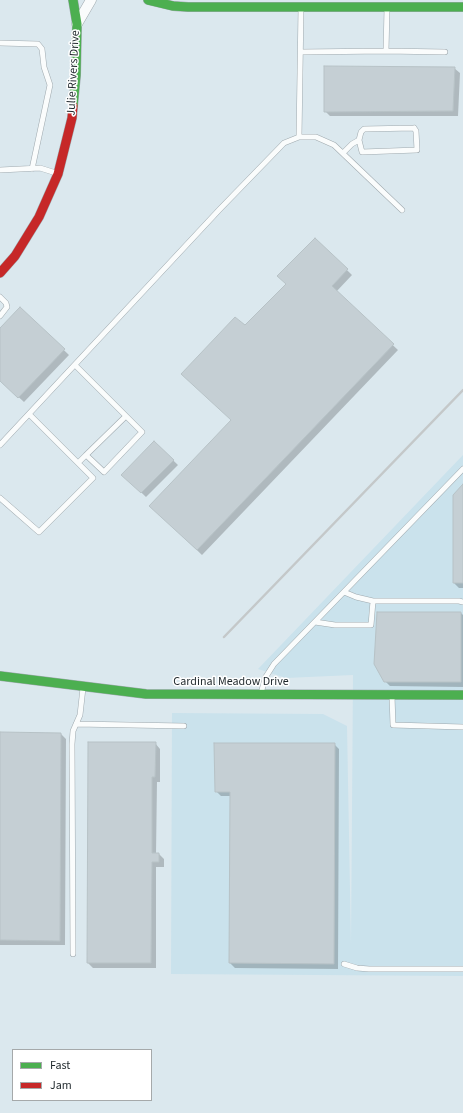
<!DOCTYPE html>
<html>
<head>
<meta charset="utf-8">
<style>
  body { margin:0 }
  #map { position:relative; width:463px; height:1113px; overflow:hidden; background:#dbe8ee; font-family:"Source Sans 3",sans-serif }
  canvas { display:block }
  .legend { position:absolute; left:12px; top:1049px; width:140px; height:52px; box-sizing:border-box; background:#fff; border:1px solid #a5a9aa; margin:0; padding:5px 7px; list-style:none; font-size:12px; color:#1e272b }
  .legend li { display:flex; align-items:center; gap:8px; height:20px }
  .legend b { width:20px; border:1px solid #a5a9aa }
</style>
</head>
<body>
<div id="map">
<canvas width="463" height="1113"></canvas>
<ul class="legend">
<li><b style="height:5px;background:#4caf50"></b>Fast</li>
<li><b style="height:5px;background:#c62828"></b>Jam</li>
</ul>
</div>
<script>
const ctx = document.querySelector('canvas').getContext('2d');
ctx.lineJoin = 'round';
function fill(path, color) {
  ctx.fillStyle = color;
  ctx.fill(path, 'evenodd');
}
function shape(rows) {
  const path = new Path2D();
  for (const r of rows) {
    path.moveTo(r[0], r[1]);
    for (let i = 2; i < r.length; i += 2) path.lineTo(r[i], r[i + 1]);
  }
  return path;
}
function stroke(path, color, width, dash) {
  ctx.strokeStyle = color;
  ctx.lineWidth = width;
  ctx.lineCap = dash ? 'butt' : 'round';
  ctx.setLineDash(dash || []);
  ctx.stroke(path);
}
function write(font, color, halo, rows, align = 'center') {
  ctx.font = font + ' "Source Sans 3",sans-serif';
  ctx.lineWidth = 3;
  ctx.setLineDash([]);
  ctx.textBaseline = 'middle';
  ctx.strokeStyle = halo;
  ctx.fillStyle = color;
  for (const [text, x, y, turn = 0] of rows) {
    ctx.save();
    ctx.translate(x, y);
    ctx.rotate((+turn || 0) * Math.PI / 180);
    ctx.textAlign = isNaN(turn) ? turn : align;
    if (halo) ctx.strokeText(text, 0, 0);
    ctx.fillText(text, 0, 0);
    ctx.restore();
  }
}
const built = shape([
  [463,455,463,976,171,974,172,713,323,714,347,726,351,945,353,675,286,678,258,669]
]);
const shadow = shape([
  [454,68,460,73,458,116,330,116,325,111],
  [315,239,352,275,336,292,398,350,202,555,151,506,232,420,245,327,287,285],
  [20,308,69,355,24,402,0,380,0,329],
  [154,442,178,465,146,497,123,475],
  [463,486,463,588,459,588,454,583],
  [461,613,463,615,463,687,390,686,385,681],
  [0,733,61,734,66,739,65,945,0,945],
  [155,743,160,749,160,782,157,782,156,854,159,854,164,859,164,867,156,867,156,968,93,968,88,963],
  [334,744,339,749,338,969,235,968,230,963,231,796,221,796,216,791]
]);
const building = shape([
  [324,66,455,67,453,111,324,112,324,66],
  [315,238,348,269,332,286,394,344,197,550,149,506,231,420,181,374,235,317,245,325,286,284,277,276,315,238],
  [20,307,65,349,18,398,0,381,0,328,20,307],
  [154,441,174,460,141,493,121,475,154,441],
  [463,484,463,583,453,583,453,495,463,484],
  [377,612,461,612,461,682,384,682,374,664,377,612],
  [0,732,61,733,60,941,0,940,0,732],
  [88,742,156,742,155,777,152,777,152,853,159,853,159,862,152,862,151,963,87,963,88,742],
  [214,743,335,743,334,964,229,963,230,792,215,792,214,743]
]);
const lane = shape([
  [387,8,386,51,445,52],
  [0,43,38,44,42,49,44,67,50,85,32,169],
  [301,52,386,51],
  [414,128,416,131,417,150,362,152,359,140,361,132,364,129,414,128],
  [299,137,301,8],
  [343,153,352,144,359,140],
  [0,170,40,168,56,173],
  [0,297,6,303,7,307,0,316],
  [75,365,142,432,104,472,86,455,78,463],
  [0,445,219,210,284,143,299,137,316,137,334,145,402,210],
  [86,455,126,416],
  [0,498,39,532,93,478,29,414],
  [344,592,356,597,373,601,459,601,463,602],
  [315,622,335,625,371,625,373,601],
  [261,694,265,678,274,664,463,469],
  [392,696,393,725,463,727],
  [76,724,184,726],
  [73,954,72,744,73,731,80,715,83,688],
  [344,964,357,968,369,969,463,969]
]);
const street = shape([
  [77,24,91,0]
]);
const fast = shape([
  [73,0,77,24,76,75,73,106],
  [148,0,173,6,188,7,463,7],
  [0,676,146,694,463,695]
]);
const jam = shape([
  [0,273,15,256,39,217,58,174,72,118,73,106]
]);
const rail = shape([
  [224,637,463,390]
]);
const streetNames = [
  ["Julie Rivers Drive",74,73,-87],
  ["Cardinal Meadow Drive",231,682]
];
fill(built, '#cae2ec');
fill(shadow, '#0003');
fill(building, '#c5cfd4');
stroke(building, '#b7c2c6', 1);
stroke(lane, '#9fa9ae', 6);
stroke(street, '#9fa9ae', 11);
stroke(fast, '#9fa9ae', 10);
stroke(jam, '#9fa9ae', 10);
stroke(lane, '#fafcfc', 5);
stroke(street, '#fafcfc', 10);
stroke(fast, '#4caf50', 9);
stroke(jam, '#c62828', 9);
stroke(rail, '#c4c8c9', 2.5);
write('12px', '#1e272b', '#fff', streetNames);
</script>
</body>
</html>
